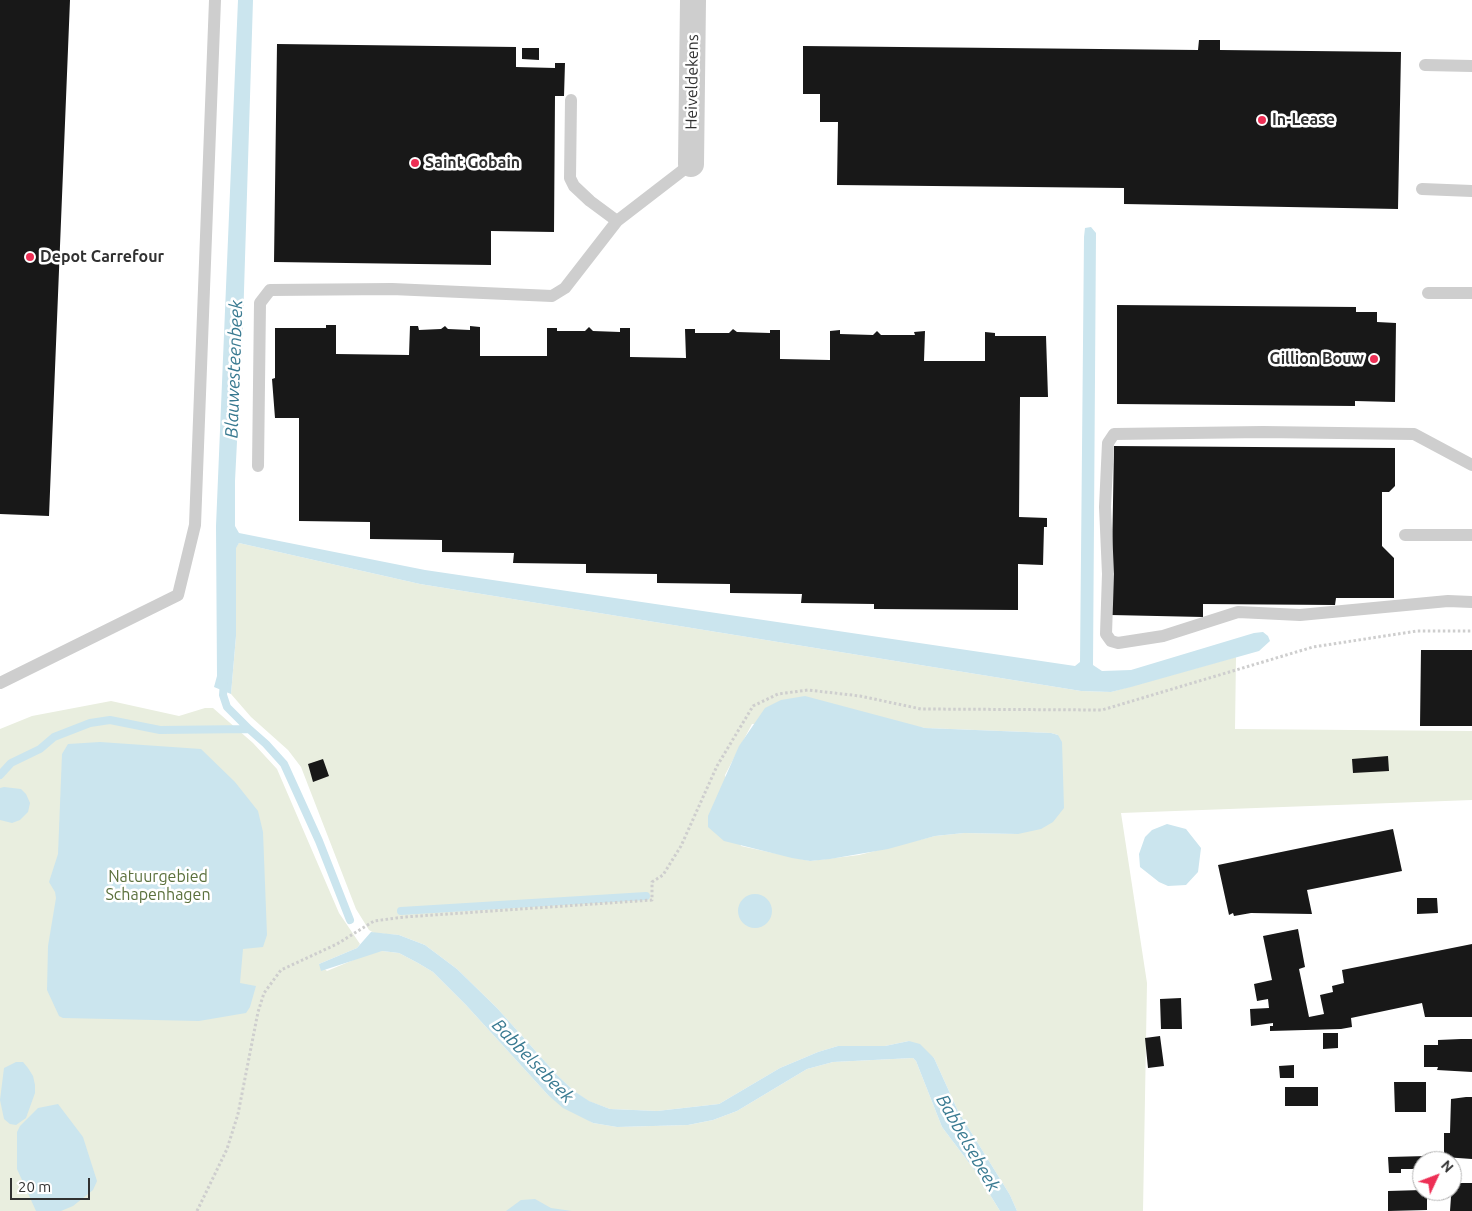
<!DOCTYPE html>
<html>
<head>
<meta charset="utf-8">
<style>
  body { margin:0 }
  #map { position:relative; width:1472px; height:1211px; overflow:hidden; background:#fff; font-family:Ubuntu,sans-serif }
  canvas { display:block }
  .north { position:absolute; left:1412px; top:1151px; width:50px; height:50px; box-sizing:border-box; background:#fff; border:1px solid #adadad; border-radius:50%; rotate:47deg; font-size:14px; font-weight:700; line-height:20px; text-align:center; color:#313131 }
  .north::after { content:''; display:block; margin:auto; width:18px; height:22px; background:#ed2f55; clip-path:polygon(50% 0,100% 100%,50% 72%,0 100%) }
  .scale { position:absolute; left:10px; top:1178px; width:80px; height:22px; box-sizing:border-box; border:2px solid #313131; border-top:0; padding-left:6px; font-size:15px; line-height:18px; white-space:nowrap; color:#313131; -webkit-text-stroke:4px #fff; paint-order:stroke }
</style>
</head>
<body>
<div id="map">
<canvas width="1472" height="1211"></canvas>
<div class="north">N</div>
<div class="scale">20 m</div>
</div>
<script>
const ctx = document.querySelector('canvas').getContext('2d');
ctx.lineJoin = 'round';
function fill(path, color) {
  ctx.fillStyle = color;
  ctx.fill(path, 'evenodd');
}
function shape(rows) {
  const path = new Path2D();
  for (const r of rows) {
    if (r.length === 3) {
      path.moveTo(r[0] + r[2], r[1]);
      path.arc(r[0], r[1], r[2], 0, 2 * Math.PI);
      continue;
    }
    path.moveTo(r[0], r[1]);
    for (let i = 2; i < r.length; i += 2) path.lineTo(r[i], r[i + 1]);
  }
  return path;
}
function stroke(path, color, width, dash) {
  ctx.strokeStyle = color;
  ctx.lineWidth = width;
  ctx.lineCap = dash ? 'butt' : 'round';
  ctx.setLineDash(dash || []);
  ctx.stroke(path);
}
function write(font, color, halo, rows, align = 'center') {
  ctx.font = font + ' Ubuntu,sans-serif';
  ctx.lineWidth = 5;
  ctx.setLineDash([]);
  ctx.textBaseline = 'middle';
  ctx.strokeStyle = halo;
  ctx.fillStyle = color;
  for (const [text, x, y, turn = 0] of rows) {
    ctx.save();
    ctx.translate(x, y);
    ctx.rotate((+turn || 0) * Math.PI / 180);
    ctx.textAlign = isNaN(turn) ? turn : align;
    if (halo) ctx.strokeText(text, 0, 0);
    ctx.fillText(text, 0, 0);
    ctx.restore();
  }
}
const green = shape([
  [239,543,420,584,1081,691,1111,692,1236,657,1235,729,1472,731,1472,800,1121,813,1147,983,1143,1211,1017,1211,1010,1195,958,1111,934,1058,909,1041,885,1046,838,1046,818,1052,780,1068,719,1104,657,1111,610,1109,588,1101,574,1091,557,1075,497,1008,457,969,425,945,399,935,374,933,369,930,356,909,301,767,288,750,251,717,231,694,236,636,236,547],
  [894,722,925,728,1051,733,1058,735,1018,834,964,833,935,836,859,855,810,861,741,846,725,775,752,724],
  [111,701,179,716,205,708,213,708,253,743,277,769,339,913,360,944,357,948,319,964,327,971,370,953,382,951,399,953,418,963,433,972,466,1005,548,1095,593,1123,617,1127,688,1125,713,1120,737,1111,807,1069,833,1062,913,1058,916,1061,942,1127,976,1172,1000,1211,0,1211,0,729,32,716]
]);
const water = shape([
  [238,0,253,0,243,323,235,481,235,526,239,533,425,570,1075,666,1080,662,1084,237,1085,228,1091,227,1096,233,1093,665,1102,671,1131,670,1254,633,1263,632,1268,636,1270,641,1259,651,1131,687,1111,692,1081,691,420,584,239,543,236,548,236,636,231,694,214,687,217,676,216,526],
  [805,696,925,728,1051,733,1058,735,1062,742,1064,808,1053,822,1041,829,1018,834,964,833,935,836,888,849,830,859,810,861,792,858,724,841,708,827,708,816,739,746,765,708,781,700],
  [100,742,201,749,235,782,258,811,263,832,267,935,263,947,243,949,240,983,256,986,250,1007,246,1013,199,1021,63,1018,59,1016,47,990,48,946,56,898,55,892,49,882,58,854,62,754,68,744],
  [4,787,21,789,26,794,30,803,28,812,20,820,12,823,0,820,0,788],
  [1167,824,1186,829,1201,848,1198,872,1186,885,1168,886,1159,882,1140,867,1139,854,1145,837,1152,830],
  [755,911,17],
  [371,932,399,935,425,945,457,969,497,1008,557,1075,574,1091,589,1101,610,1109,657,1111,719,1104,780,1068,818,1052,838,1046,885,1046,909,1041,920,1044,934,1058,958,1111,1010,1195,1017,1211,1000,1211,976,1172,942,1127,916,1061,913,1058,833,1062,807,1069,737,1111,713,1120,688,1125,617,1127,593,1123,563,1108,548,1095,466,1005,433,972,418,963,399,953,382,951,321,971,319,964,357,948],
  [16,1062,23,1062,28,1068,33,1076,35,1085,35,1093,26,1118,16,1125,10,1124,4,1119,0,1100,4,1068],
  [58,1104,83,1137,97,1181,93,1190,73,1206,61,1211,36,1211,17,1169,17,1132,20,1126,38,1108],
  [535,1199,551,1208,572,1211,506,1211,521,1200]
]);
const stream = shape([
  [224,682,223,695,227,707,249,729],
  [0,775,11,763,40,749,54,737,90,723,110,720,160,730,249,729,266,744,284,764,319,841,350,920],
  [401,911,646,896]
]);
const building = shape([
  [0,0,70,0,49,516,0,514],
  [1199,40,1220,40,1220,50,1401,52,1398,209,1124,204,1124,188,837,185,838,122,820,122,820,94,803,94,803,46,1198,50],
  [277,44,516,47,516,67,555,68,555,63,565,63,564,96,555,96,554,232,491,231,491,265,274,262],
  [522,48,539,48,539,60,522,59],
  [1117,305,1356,307,1356,312,1377,312,1377,322,1396,323,1395,402,1355,401,1355,406,1117,404],
  [326,325,336,325,336,354,409,355,410,326,418,326,419,330,441,329,445,326,448,329,470,330,470,326,480,327,480,356,547,356,547,328,557,328,557,331,585,331,589,327,593,331,620,332,620,328,630,328,630,357,686,358,685,329,695,329,695,333,729,333,733,329,737,332,770,333,770,330,780,330,780,359,830,360,830,331,840,330,840,334,873,335,877,331,881,335,915,335,914,332,925,331,924,361,985,361,985,332,995,333,995,336,1046,336,1048,397,1020,397,1019,517,1047,518,1047,527,1044,527,1043,565,1018,564,1018,610,874,609,874,604,801,603,802,594,730,593,730,584,657,583,657,574,586,573,586,564,513,563,514,553,442,552,442,540,370,539,370,522,299,521,299,418,275,418,272,379,275,378,275,328,326,328],
  [1114,446,1395,448,1395,486,1389,492,1382,492,1382,546,1394,558,1394,598,1336,598,1335,605,1203,604,1203,617,1111,615],
  [1421,650,1472,650,1472,726,1420,726],
  [1388,756,1389,771,1353,773,1352,759],
  [323,759,329,776,313,782,308,764],
  [1393,829,1402,871,1307,890,1312,914,1251,913,1234,916,1233,913,1229,915,1218,865],
  [1417,898,1437,898,1438,913,1417,914],
  [1298,929,1305,967,1299,969,1309,1017,1324,1014,1320,995,1333,992,1332,986,1344,983,1342,970,1472,944,1472,1017,1425,1017,1422,1003,1351,1018,1352,1027,1341,1029,1270,1031,1270,1026,1273,1026,1273,1023,1251,1026,1250,1009,1269,1008,1268,999,1257,1001,1254,984,1272,980,1263,936],
  [1181,998,1182,1029,1161,1029,1160,999],
  [1323,1033,1338,1033,1338,1048,1323,1049],
  [1160,1036,1164,1066,1148,1068,1145,1038],
  [1461,1039,1472,1039,1472,1072,1437,1070,1438,1067,1424,1067,1424,1045,1438,1045,1438,1040],
  [1294,1065,1294,1078,1280,1078,1279,1066],
  [1394,1082,1426,1082,1426,1112,1395,1112],
  [1285,1087,1318,1087,1318,1106,1285,1106],
  [1466,1097,1472,1097,1472,1159,1444,1157,1444,1133,1450,1133,1451,1099],
  [1427,1156,1427,1161,1422,1161,1422,1169,1401,1169,1401,1173,1389,1173,1388,1157],
  [1452,1183,1472,1183,1472,1211,1450,1211],
  [1422,1190,1427,1191,1427,1210,1388,1211,1388,1191]
]);
const path = shape([
  [197,1211,227,1149,238,1114,258,1012,264,993,281,970,337,944,374,921,404,917,652,900,652,882,663,875,681,846,717,766,753,706,778,694,808,690,860,696,921,709,1102,710,1313,647,1417,631,1472,631]
]);
const lane = shape([
  [1425,65,1472,66],
  [571,100,570,178,574,186,590,201,617,221],
  [1422,189,1472,191],
  [1428,293,1472,293],
  [1472,465,1414,434,1263,432,1114,434,1108,443,1105,507,1108,574,1106,634,1111,641,1118,643,1163,636,1238,612,1300,615,1448,601,1472,602],
  [258,466,260,303,270,290,392,289,552,296,565,288,617,221,691,164],
  [1405,535,1472,535],
  [0,683,178,595,195,525,215,0]
]);
const street = shape([
  [691,164,693,0]
]);
const markers = [
  [1262,120,5,"#ed2f55"],
  [415,163,5,"#ed2f55"],
  [30,257,5,"#ed2f55"],
  [1374,359,5,"#ed2f55"]
];
const streetNames = [
  ["Heiveldekens",692,82,-89]
];
const poiNames = [
  ["In-Lease",1272,120],
  ["Saint Gobain",425,163],
  ["Depot Carrefour",40,257],
  ["Gillion Bouw",1364,359,"right"]
];
const parkNames = [
  ["Natuurgebied",158,877],
  ["Schapenhagen",158,895]
];
const waterNames = [
  ["Blauwesteenbeek",234,369,-88],
  ["Babbelsebeek",533,1061,46],
  ["Babbelsebeek",968,1143,60]
];
fill(green, '#e9eedf');
fill(water, '#cbe5ee');
stroke(stream, '#cbe5ee', 8);
fill(building, '#181818');
stroke(path, '#cecece', 3, [2.5, 2.5]);
stroke(lane, '#cecece', 12);
stroke(street, '#cecece', 26);
for (const [x, y, r, color] of markers) {
  const dot = new Path2D();
  dot.arc(x, y, r, 0, 2 * Math.PI);
  ctx.fillStyle = color;
  ctx.fill(dot);
  stroke(dot, '#fff', 2);
}
write('16px', '#313131', '#fff', streetNames);
write('bold 16px', '#313131', '#fff', poiNames, 'left');
write('16px', '#5b703c', '#fff', parkNames);
write('italic 18px', '#397a91', '#fff', waterNames);
</script>
</body>
</html>
